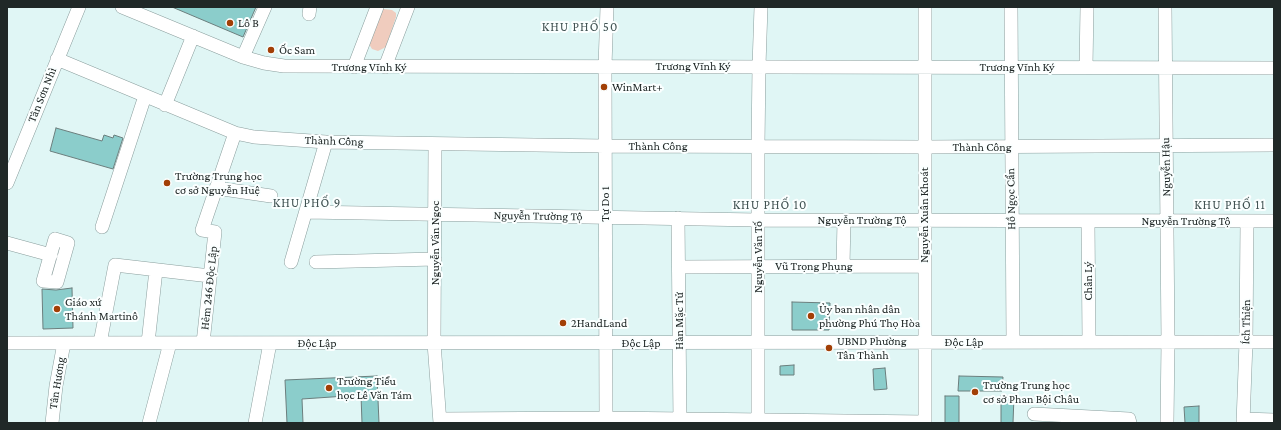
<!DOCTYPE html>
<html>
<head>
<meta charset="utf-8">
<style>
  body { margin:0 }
  #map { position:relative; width:1281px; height:430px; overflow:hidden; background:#e0f6f5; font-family:"Crimson Pro",serif }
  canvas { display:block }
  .frame { position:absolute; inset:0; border:8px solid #202827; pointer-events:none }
</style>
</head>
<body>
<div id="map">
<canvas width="1281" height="430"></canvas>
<div class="frame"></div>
</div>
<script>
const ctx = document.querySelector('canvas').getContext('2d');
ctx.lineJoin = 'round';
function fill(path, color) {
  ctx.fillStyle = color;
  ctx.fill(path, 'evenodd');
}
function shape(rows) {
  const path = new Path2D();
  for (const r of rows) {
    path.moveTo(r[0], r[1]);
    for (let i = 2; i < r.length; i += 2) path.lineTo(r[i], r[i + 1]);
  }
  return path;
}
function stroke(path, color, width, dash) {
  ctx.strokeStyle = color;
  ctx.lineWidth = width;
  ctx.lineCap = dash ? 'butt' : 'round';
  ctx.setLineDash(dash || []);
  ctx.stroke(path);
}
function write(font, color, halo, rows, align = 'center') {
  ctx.font = font + ' "Crimson Pro",serif';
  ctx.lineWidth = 4;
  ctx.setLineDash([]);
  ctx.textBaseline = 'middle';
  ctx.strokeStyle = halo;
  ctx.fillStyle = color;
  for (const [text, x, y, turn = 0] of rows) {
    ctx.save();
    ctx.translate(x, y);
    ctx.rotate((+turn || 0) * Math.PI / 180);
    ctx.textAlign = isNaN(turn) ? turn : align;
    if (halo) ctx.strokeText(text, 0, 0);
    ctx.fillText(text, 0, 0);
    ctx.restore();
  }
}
const green = shape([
  [383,9,392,10,396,13,396,17,386,47,378,51,372,49,369,44]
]);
const building = shape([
  [172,7,256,7,243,37,172,7],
  [56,128,102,141,104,135,113,138,114,135,123,138,113,169,50,151,56,128],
  [72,288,73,328,43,329,42,289,56,290,72,288],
  [792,302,830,303,829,330,792,330,792,302],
  [794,365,794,375,780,375,780,366,794,365],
  [885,368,887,389,874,390,873,369,885,368],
  [377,376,379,423,362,423,361,395,302,399,303,423,287,423,285,380,377,376],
  [959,376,1003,377,1002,391,958,391,959,376],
  [945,396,959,396,959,423,945,423,945,396],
  [1001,396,1014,396,1013,423,1001,423,1001,396],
  [1199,406,1199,423,1185,423,1184,407,1199,406]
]);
const minor = shape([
  [122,7,243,57,264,63,284,66,1274,68],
  [1011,7,1013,342],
  [1165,7,1168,342,1167,423],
  [309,14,310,7],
  [243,57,265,7],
  [57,59,235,133,254,137,326,142,605,146,924,147,1274,145],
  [354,67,377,7],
  [385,67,408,7],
  [1086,67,1087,7],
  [165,105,193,36],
  [435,144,434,343,440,423],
  [7,183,79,7],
  [216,188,271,196],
  [306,212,757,220,1274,221],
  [678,218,680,423],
  [1088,221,1089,342],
  [102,227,145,96],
  [55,239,68,243,57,282,43,281,55,239],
  [7,243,51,255],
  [291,262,326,142],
  [316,262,435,259],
  [843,266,844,220],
  [679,267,924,266],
  [7,343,1274,342],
  [100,343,115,265,210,276],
  [148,343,156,270],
  [203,343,215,232,202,230,235,133],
  [1034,414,1129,419,1130,423],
  [440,419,606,418,925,422],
  [1243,419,1274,420],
  [52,423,56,386,64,343],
  [149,423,170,343],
  [255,423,270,343],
  [606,423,605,66,607,7],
  [758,423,758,146,759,66,761,7],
  [925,423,925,7],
  [1243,423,1246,342,1247,221]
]);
const markers = [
  [230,23,4,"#a23f06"],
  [271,50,4,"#a23f06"],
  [604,87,4,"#a23f06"],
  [167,183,4,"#a23f06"],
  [57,309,4,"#a23f06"],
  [811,316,4,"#a23f06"],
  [563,323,4,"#a23f06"],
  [829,348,4,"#a23f06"],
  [329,388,4,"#a23f06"],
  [975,392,4,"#a23f06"]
];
const poiNames = [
  ["Lô B",238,23],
  ["Ốc Sam",279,50],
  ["WinMart+",612,87],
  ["Trường Trung học",175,176],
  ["cơ sở Nguyễn Huệ",175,190],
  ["Giáo xứ",65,302],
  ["Thánh Martinô",65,316],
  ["Ủy ban nhân dân",819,309],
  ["phường Phú Thọ Hòa",819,323],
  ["2HandLand",571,323],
  ["UBND Phường",837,341],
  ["Tân Thành",837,355],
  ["Trường Tiểu",337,381],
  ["học Lê Văn Tám",337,395],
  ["Trường Trung học",983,385],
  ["cơ sở Phan Bội Châu",983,399]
];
const streetNames = [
  ["Trương Vĩnh Ký",693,66],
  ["Trương Vĩnh Ký",369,67],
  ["Trương Vĩnh Ký",1017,67],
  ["Tân Sơn Nhì",42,95,-68],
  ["Thành Công",334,141,2],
  ["Thành Công",658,146],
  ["Thành Công",982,147],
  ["Nguyễn Hậu",1166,167,-91],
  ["Hồ Ngọc Cẩn",1011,199,-91],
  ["Tự Do 1",605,204,-90],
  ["Nguyễn Xuân Khoát",924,215,-90],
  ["Nguyễn Trường Tộ",538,216,1],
  ["Nguyễn Trường Tộ",862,220],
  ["Nguyễn Trường Tộ",1186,221],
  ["Nguyễn Văn Ngọc",435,243,-90],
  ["Nguyễn Văn Tố",758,257,-90],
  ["Vũ Trọng Phụng",814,266],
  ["Chân Lý",1088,281,-90],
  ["Hẻm 246 Độc Lập",209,288,-84],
  ["Hàn Mặc Tử",679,321,-90],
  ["Ích Thiện",1246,322,-89],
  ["Độc Lập",964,342],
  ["Độc Lập",317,343],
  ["Độc Lập",641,343],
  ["Tân Hương",57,383,-81]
];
const neighbourhoodNames = [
  ["KHU PHỐ 50",580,27],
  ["KHU PHỐ 9",307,203],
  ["KHU PHỐ 10",770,205],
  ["KHU PHỐ 11",1230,205]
];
fill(green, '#f0ccbe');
fill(building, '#8bcdcb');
stroke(building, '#6b7e7d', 1);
stroke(minor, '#8a9e9d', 14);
stroke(minor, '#fff', 13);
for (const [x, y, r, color] of markers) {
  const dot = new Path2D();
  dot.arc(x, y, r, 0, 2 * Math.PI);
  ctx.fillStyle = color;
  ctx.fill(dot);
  stroke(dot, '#fbffff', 1.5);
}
write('12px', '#202827', '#fbffff', poiNames, 'left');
write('12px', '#202827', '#fbffff', streetNames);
ctx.letterSpacing = '1px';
write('13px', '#425454', '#fbffff', neighbourhoodNames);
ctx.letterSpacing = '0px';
</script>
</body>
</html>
